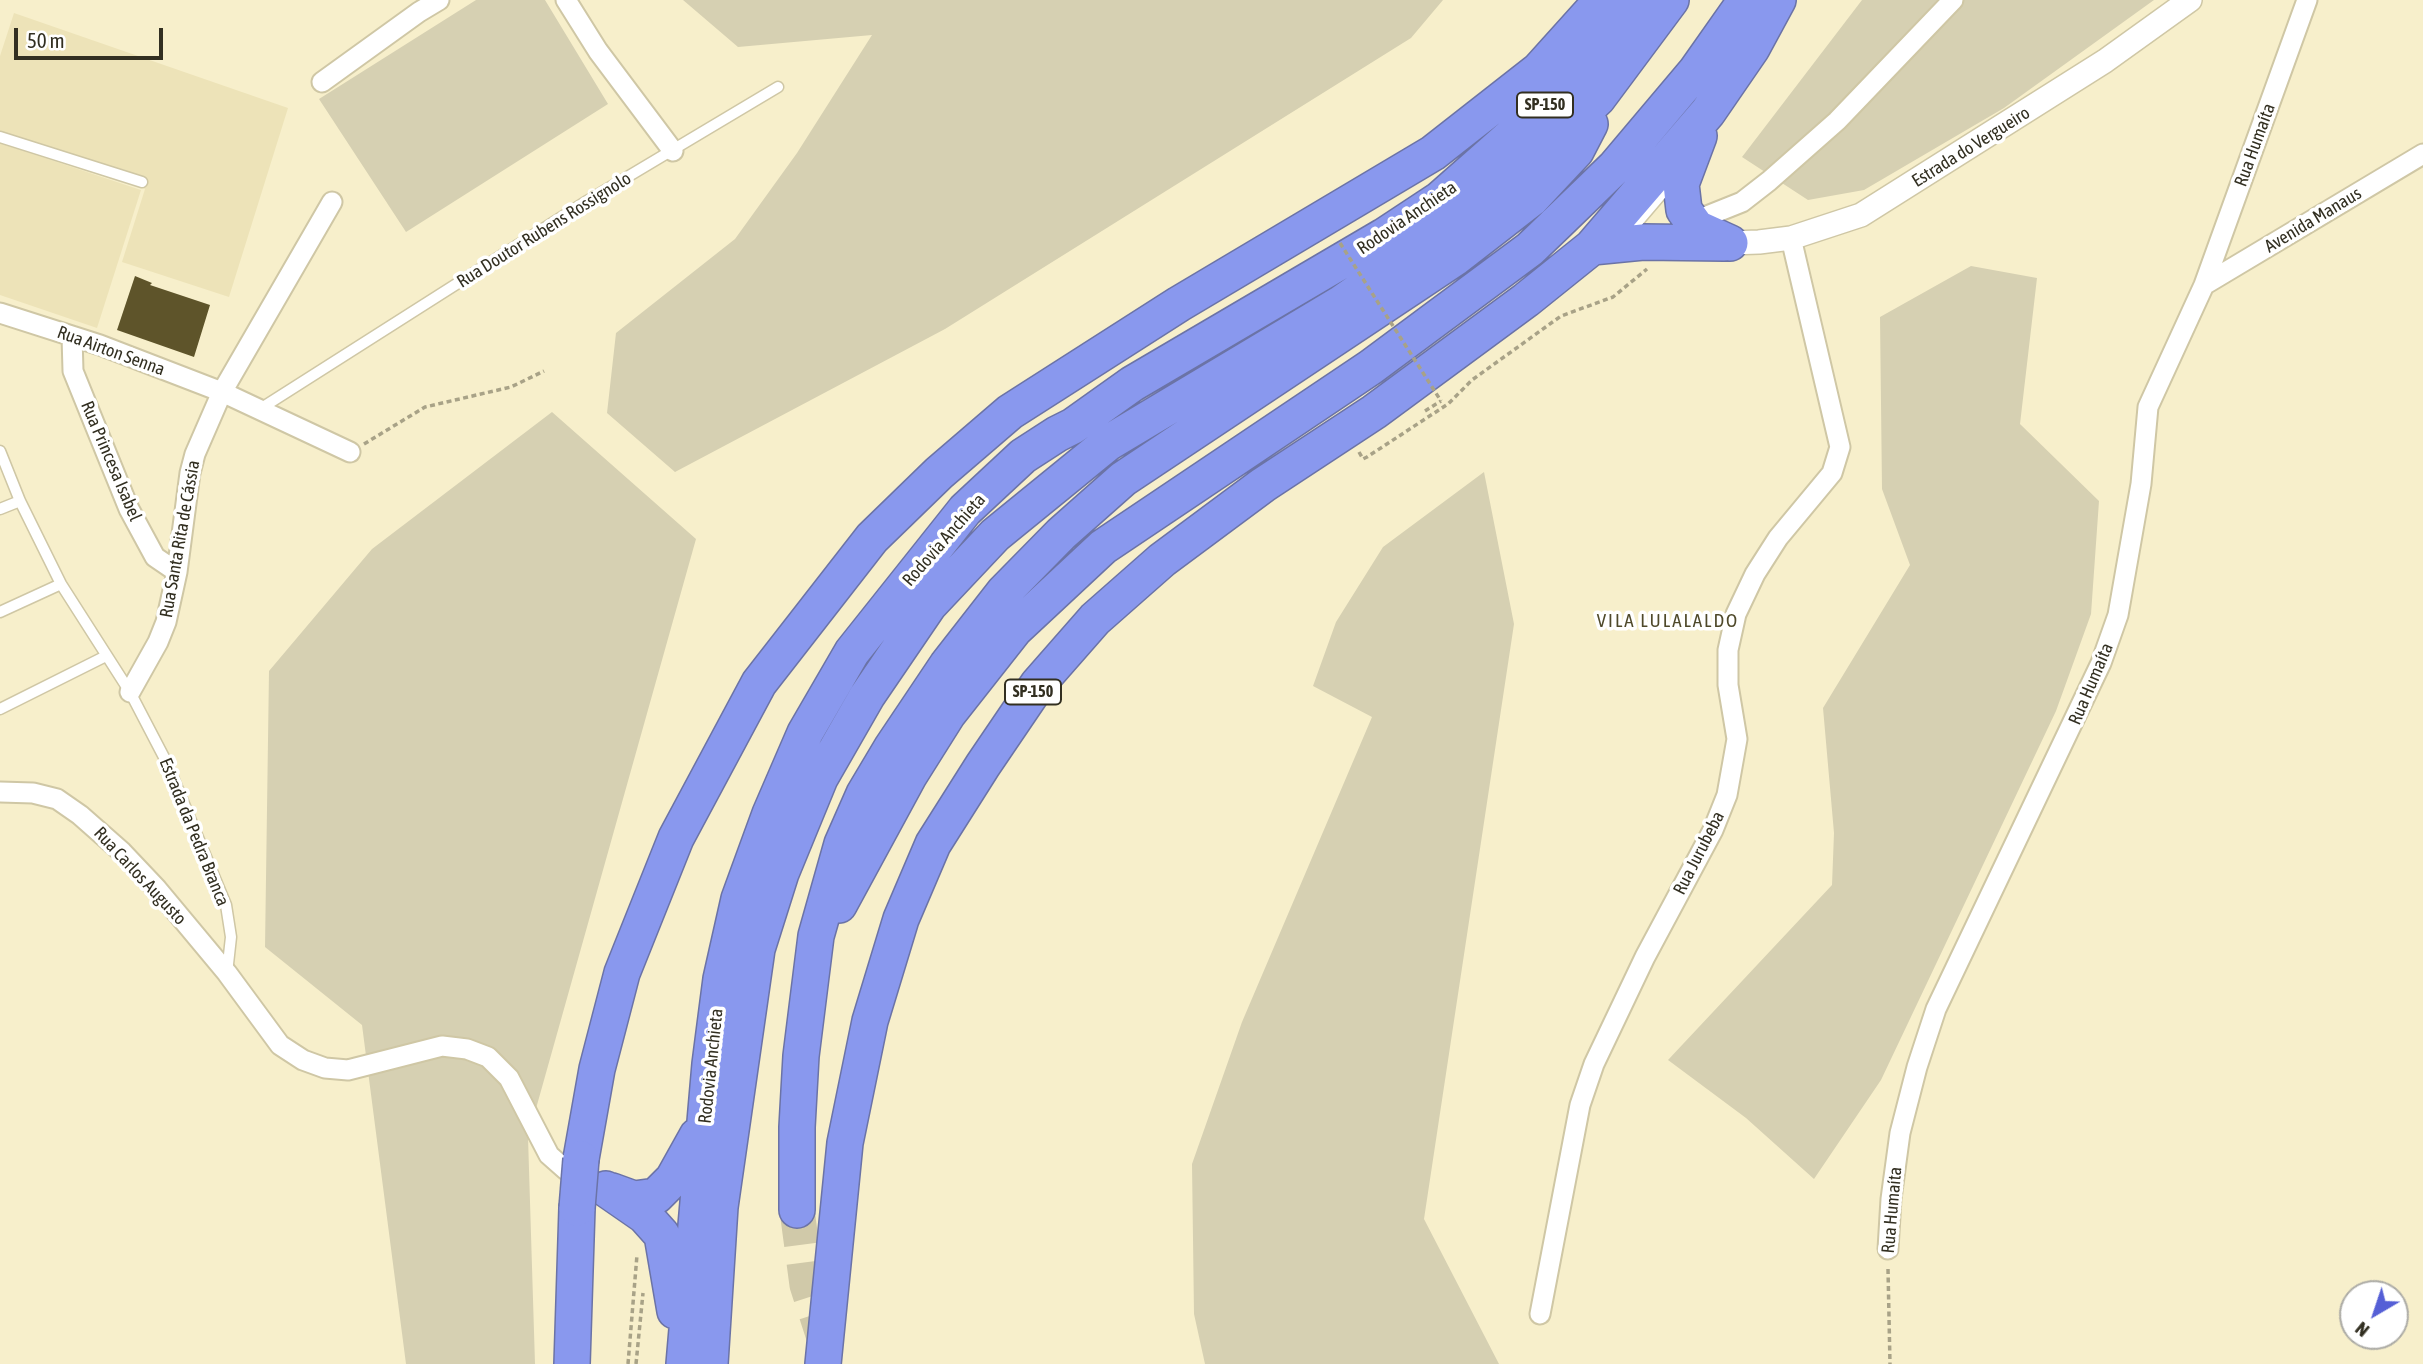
<!DOCTYPE html>
<html>
<head>
<meta charset="utf-8">
<style>
  body { margin:0 }
  #map { position:relative; width:2423px; height:1364px; overflow:hidden; background:#f7efcb; font-family:"Asap Condensed",sans-serif }
  canvas { display:block }
  .north { position:absolute; left:2339px; top:1280px; width:70px; height:70px; box-sizing:border-box; background:#fff; border:2px solid #adaca6; border-radius:50%; rotate:219deg; font-size:19px; font-weight:700; line-height:28px; text-align:center; color:#322f21 }
  .north::after { content:''; display:block; margin:auto; width:24px; height:32px; background:#555fd6; clip-path:polygon(50% 0,100% 100%,50% 72%,0 100%) }
  .scale { position:absolute; left:14px; top:28px; width:149px; height:32px; box-sizing:border-box; border:4px solid #322f21; border-top:0; padding-left:9px; font-size:21px; line-height:24px; white-space:nowrap; color:#322f21; -webkit-text-stroke:5px #fff; paint-order:stroke }
</style>
</head>
<body>
<div id="map">
<canvas width="2423" height="1364"></canvas>
<div class="north">N</div>
<div class="scale">50 m</div>
</div>
<script>
const ctx = document.querySelector('canvas').getContext('2d');
ctx.lineJoin = 'round';
function fill(path, color) {
  ctx.fillStyle = color;
  ctx.fill(path, 'evenodd');
}
function shape(rows) {
  const path = new Path2D();
  for (const r of rows) {
    path.moveTo(r[0], r[1]);
    for (let i = 2; i < r.length; i += 2) path.lineTo(r[i], r[i + 1]);
  }
  return path;
}
function stroke(path, color, width, dash) {
  ctx.strokeStyle = color;
  ctx.lineWidth = width;
  ctx.lineCap = dash ? 'butt' : 'round';
  ctx.setLineDash(dash || []);
  ctx.stroke(path);
}
function write(font, color, halo, rows, align = 'center') {
  ctx.font = font + ' "Asap Condensed",sans-serif';
  ctx.lineWidth = 7;
  ctx.setLineDash([]);
  ctx.textBaseline = 'middle';
  ctx.strokeStyle = halo;
  ctx.fillStyle = color;
  for (const [text, x, y, turn = 0] of rows) {
    ctx.save();
    ctx.translate(x, y);
    ctx.rotate((+turn || 0) * Math.PI / 180);
    ctx.textAlign = isNaN(turn) ? turn : align;
    if (halo) ctx.strokeText(text, 0, 0);
    ctx.fillText(text, 0, 0);
    ctx.restore();
  }
}
const built = shape([
  [14,13,288,108,229,297,122,262,145,189,0,132,0,56],
  [0,143,141,190,97,328,0,295]
]);
const green = shape([
  [476,0,545,0,608,104,406,232,319,99],
  [683,0,1443,0,1411,38,945,329,675,472,607,413,616,333,735,239,797,153,872,35,738,47],
  [1862,0,2154,0,2004,108,1864,190,1808,200,1742,157],
  [1971,266,2037,278,2020,424,2099,501,2091,614,2056,711,1881,1080,1814,1179,1746,1118,1668,1060,1832,885,1834,833,1823,708,1910,565,1882,489,1880,317],
  [552,412,696,539,528,1137,535,1364,406,1364,362,1025,265,947,269,671,372,549],
  [1484,472,1514,624,1424,1219,1499,1364,1205,1364,1194,1314,1192,1164,1242,1022,1372,717,1313,686,1336,622,1383,547]
]);
const building = shape([
  [135,276,152,283,150,285,210,305,194,357,117,330]
]);
const motorwayTunnel = shape([
  [797,1210,807,1285,827,1347]
]);
const path = shape([
  [1425,411,1441,401],
  [364,444,425,407,511,387,544,371],
  [1359,452,1363,459,1367,457,1448,404,1472,380,1561,316,1613,297,1647,269],
  [1888,1269,1890,1364],
  [628,1364,637,1255],
  [636,1364,643,1293]
]);
const service = shape([
  [0,137,142,182],
  [1624,233,1636,224,1671,183],
  [260,409,587,201,778,87],
  [0,451,20,501,61,584,130,692,167,763,226,905,231,937,227,973],
  [0,509,20,501],
  [0,612,61,584],
  [0,709,106,656]
]);
const minor = shape([
  [566,0,598,51,673,151],
  [322,82,419,12,439,0],
  [1692,222,1742,202,1769,181,1837,121,1953,0],
  [2204,285,2423,154],
  [0,313,100,345,222,392,350,452],
  [72,336,73,371,129,509,155,557,177,572],
  [130,692,158,642,166,622,177,572,190,473,195,454,222,392,332,202],
  [0,792,33,793,57,799,80,815,122,852,157,889,227,973,280,1045,303,1060,325,1068,348,1070,442,1046,467,1049,488,1057,509,1078,549,1155,566,1170,584,1178],
  [1888,1249,1891,1199,1900,1133,1917,1067,1936,1009,2101,663,2118,615,2141,484,2148,407,2204,285,2307,0],
  [1540,1314,1580,1105,1594,1064,1645,957,1713,830,1727,795,1737,739,1728,685,1728,650,1736,614,1755,574,1778,538,1832,473,1840,447,1791,238]
]);
const tertiary = shape([
  [1730,243,1759,242,1791,238,1861,215,2105,61,2190,0]
]);
const motorway = shape([
  [1699,136,1681,184,1684,210,1697,228,1730,243],
  [1592,247,1643,242,1724,243],
  [839,905,909,776,948,714,1015,629,1103,547,1371,367,1530,249,1615,167,1696,71,1746,0],
  [581,1159,597,1069,622,973,676,838,759,683,872,538,939,473,1010,412,1179,304,1433,153,1539,70,1602,0],
  [606,1189,645,1216,662,1235,675,1311],
  [612,1191,634,1199,656,1196,673,1179,697,1136],
  [797,1210,797,1127,801,1056,816,936,842,844,864,794,892,747,947,665,1004,592,1061,534,1123,479,1455,258,1531,199,1576,151,1590,124],
  [572,1364,577,1208],
  [684,1364,710,1064,721,979,739,899,770,814,805,733,852,652,965,510,1023,456,1057,434,1073,426,1132,384,1384,236,1440,199,1535,115,1596,53,1639,0],
  [710,1364,720,1207,757,949,781,873,820,778,867,696,929,605,995,535,1108,443,1340,304,1399,263,1515,177,1598,98,1671,0],
  [823,1364,845,1143,870,1021,901,919,933,844,983,765,1038,684,1095,619,1162,560,1263,485,1374,412,1526,300,1592,247,1708,112,1752,48,1778,0]
]);
const pathBridge = shape([
  [1340,243,1441,401]
]);
const motorwayBridge = shape([
  [577,1208,581,1159]
]);
const shields = [
  [1545,105,56],
  [1033,692,56]
];
const shieldNames = [
  ["SP-150",1545,105],
  ["SP-150",1033,692]
];
const streetNames = [
  ["Rua Humaíta",2255,145,-70],
  ["Estrada do Vergueiro",1971,147,-32],
  ["Rodovia Anchieta",1407,218,-34],
  ["Avenida Manaus",2313,220,-31],
  ["Rua Doutor Rubens Rossignolo",544,230,-32],
  ["Rua Airton Senna",111,351,20],
  ["Rua Princesa Isabel",111,461,67],
  ["Rua Santa Rita de Cássia",180,539,-80],
  ["Rodovia Anchieta",944,540,-49],
  ["Rua Humaíta",2091,684,-67],
  ["Estrada da Pedra Branca",194,832,68],
  ["Rua Jurubeba",1699,853,-63],
  ["Rua Carlos Augusto",140,876,47],
  ["Rodovia Anchieta",711,1066,-84],
  ["Rua Humaíta",1892,1210,-85]
];
const neighbourhoodNames = [
  ["VILA LULALALDO",1668,621]
];
fill(built, '#ede3b8');
fill(green, '#d6d0b2');
fill(building, '#5e542a');
stroke(motorwayTunnel, '#d0c9a9', 35, [35, 18]);
stroke(service, '#cfc7a5', 13);
stroke(minor, '#cfc7a5', 23);
stroke(tertiary, '#cfc7a5', 26);
stroke(motorway, '#6b73a6', 38);
stroke(path, '#a8a287', 3.5, [5, 3.5]);
stroke(service, '#fff', 10);
stroke(minor, '#fff', 19);
stroke(tertiary, '#fff', 23);
stroke(motorway, '#8998ee', 35);
stroke(motorwayBridge, '#6b73a6', 38, []);
stroke(pathBridge, '#a8a287', 3.5, [5, 3.5]);
stroke(motorwayBridge, '#8998ee', 35);
for (const [x, y, w] of shields) {
  const box = new Path2D();
  box.roundRect(x - w / 2, y - 12.5, w, 25, 5);
  ctx.fillStyle = '#fff';
  ctx.fill(box);
  stroke(box, '#322f21', 2);
}
write('bold 16px', '#322f21', null, shieldNames);
write('18px', '#322f21', '#fff', streetNames);
ctx.letterSpacing = '2px';
write('19px', '#4f492a', '#fff', neighbourhoodNames);
ctx.letterSpacing = '0px';
</script>
</body>
</html>
